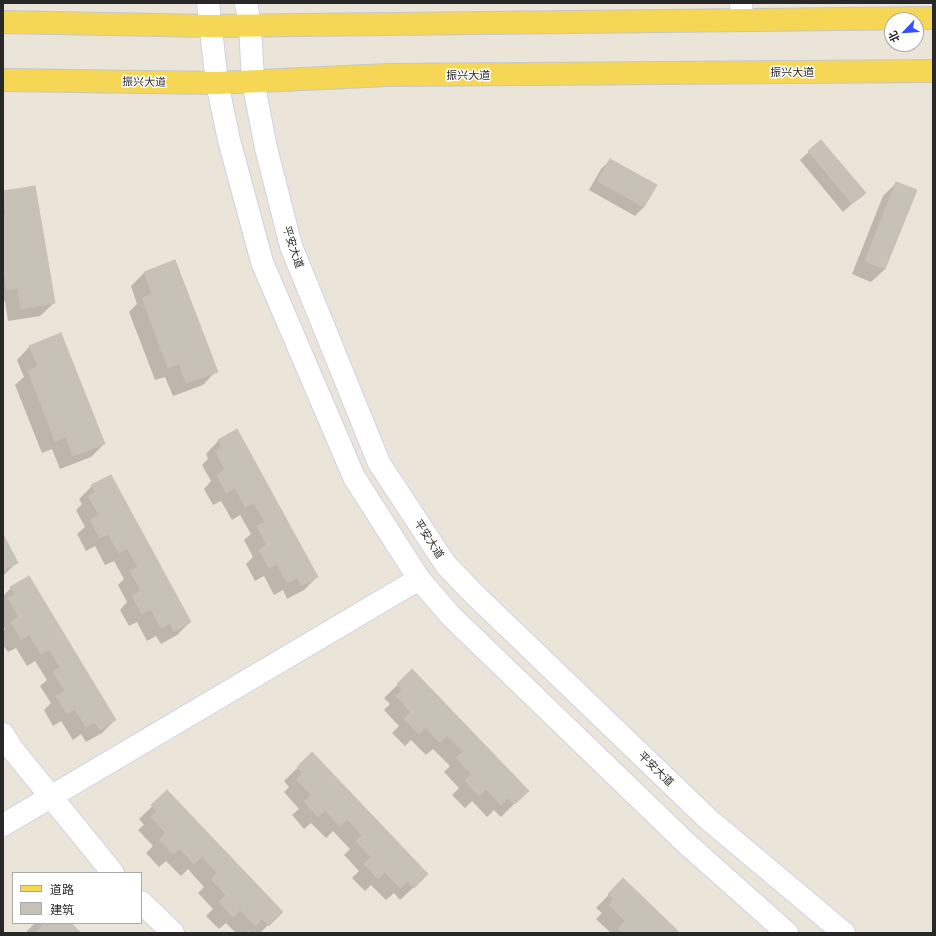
<!DOCTYPE html>
<html>
<head>
<meta charset="utf-8">
<style>
  body { margin:0 }
  #map { position:relative; width:936px; height:936px; overflow:hidden; background:#ebe4d9; font-family:Barlow,"Noto Sans SC",sans-serif }
  canvas { display:block }
  .frame { position:absolute; inset:0; border:4px solid #282828; pointer-events:none }
  .legend { position:absolute; left:12px; top:872px; width:130px; height:52px; box-sizing:border-box; background:#fff; border:1px solid #a9a9a9; margin:0; padding:5px 7px; list-style:none; font-size:12px; color:#282828 }
  .legend li { display:flex; align-items:center; gap:8px; height:20px }
  .legend b { width:20px; border:1px solid #a9a9a9 }
  .north { position:absolute; left:884px; top:12px; width:40px; height:40px; box-sizing:border-box; background:#fff; border:1px solid #a9a9a9; border-radius:50%; rotate:245deg; font-size:11px; font-weight:700; line-height:16px; text-align:center; color:#282828 }
  .north::after { content:''; display:block; margin:auto; width:14px; height:18px; background:#334fff; clip-path:polygon(50% 0,100% 100%,50% 72%,0 100%) }
</style>
</head>
<body>
<div id="map">
<canvas width="936" height="936"></canvas>
<div class="frame"></div>
<ul class="legend">
<li><b style="height:5px;background:#f5d755"></b>道路</li>
<li><b style="height:11px;background:#c6c2b8"></b>建筑</li>
</ul>
<div class="north">北</div>
</div>
<script>
const ctx = document.querySelector('canvas').getContext('2d');
ctx.lineJoin = 'round';
function fill(path, color) {
  ctx.fillStyle = color;
  ctx.fill(path, 'evenodd');
}
function shape(rows) {
  const path = new Path2D();
  for (const r of rows) {
    path.moveTo(r[0], r[1]);
    for (let i = 2; i < r.length; i += 2) path.lineTo(r[i], r[i + 1]);
  }
  return path;
}
function stroke(path, color, width, dash) {
  ctx.strokeStyle = color;
  ctx.lineWidth = width;
  ctx.lineCap = dash ? 'butt' : 'round';
  ctx.setLineDash(dash || []);
  ctx.stroke(path);
}
function write(font, color, halo, rows, align = 'center') {
  ctx.font = font + ' Barlow,"Noto Sans SC",sans-serif';
  ctx.lineWidth = 3;
  ctx.setLineDash([]);
  ctx.textBaseline = 'middle';
  ctx.strokeStyle = halo;
  ctx.fillStyle = color;
  for (const [text, x, y, turn = 0] of rows) {
    ctx.save();
    ctx.translate(x, y);
    ctx.rotate((+turn || 0) * Math.PI / 180);
    ctx.textAlign = isNaN(turn) ? turn : align;
    if (halo) ctx.strokeText(text, 0, 0);
    ctx.fillText(text, 0, 0);
    ctx.restore();
  }
}
const shadow = shape([
  [821,141,864,193,843,212,800,160],
  [610,160,655,186,644,207,635,216,589,190,601,169],
  [896,183,885,269,871,282,852,274,883,196],
  [34,187,54,303,40,316,8,321,5,301,3,301,3,192],
  [175,261,216,371,203,385,173,396,165,377,155,380,129,312,137,304,131,286,144,273],
  [30,346,104,444,91,457,60,469,52,449,42,453,15,385,24,377,17,360],
  [219,440,317,577,304,590,287,599,283,590,274,595,264,576,255,581,246,564,253,557,244,540,251,534,240,515,232,520,221,501,213,505,204,489,211,481,202,465,208,459,206,454],
  [92,486,190,622,177,635,161,644,156,636,147,641,137,622,129,626,120,610,127,602,118,585,124,579,114,561,105,565,95,546,86,551,77,534,85,527,76,510,82,504,79,499],
  [3,536,16,563,3,576],
  [11,588,115,720,102,733,86,742,81,734,73,740,61,721,53,726,44,710,51,703,40,686,47,680,35,661,27,666,16,648,8,652,3,645,3,631,5,629,3,625,3,596],
  [412,671,527,791,501,817,494,810,487,817,472,801,465,808,452,795,459,788,444,772,450,766,433,749,426,755,411,740,405,746,392,733,399,726,384,710,390,704,384,698],
  [312,754,414,887,400,900,394,893,386,900,371,885,365,891,352,878,359,871,344,855,350,849,333,831,326,838,311,823,304,829,292,815,299,809,284,792,289,787,284,781],
  [167,792,281,912,260,933,250,933,248,931,247,933,236,933,226,923,219,929,206,916,213,909,198,893,204,887,188,869,181,876,166,861,159,867,146,853,153,846,138,830,144,825,139,819],
  [623,880,678,933,611,933,596,919,602,913,596,908],
  [35,923,70,923,79,933,25,933]
]);
const building = shape([
  [821,140,866,193,852,204,808,151,821,140],
  [610,159,657,185,644,207,597,181,610,159],
  [896,182,917,190,885,269,865,261,896,182],
  [35,186,55,303,21,309,18,288,7,290,3,266,3,215,6,214,3,191,35,186],
  [175,260,218,372,186,383,179,364,168,368,142,298,152,294,144,272,175,260],
  [61,333,105,444,73,456,66,437,55,441,28,371,38,367,29,346,61,333],
  [237,429,318,577,301,586,297,578,287,583,277,564,269,568,259,550,267,545,257,526,265,522,254,503,245,507,235,488,226,493,217,475,225,470,215,451,222,447,218,440,237,429],
  [111,475,191,622,174,632,170,623,161,628,151,609,142,614,132,596,141,591,130,571,138,567,127,548,119,553,108,534,100,538,90,520,99,515,88,496,95,492,91,485,111,475],
  [3,534,18,563,3,570,3,534],
  [29,576,116,720,100,730,95,722,86,727,75,709,67,714,56,696,65,691,53,672,60,667,49,649,41,654,29,635,21,640,11,622,19,617,8,598,15,594,10,587,29,576],
  [412,669,529,791,515,804,508,798,501,805,486,789,479,796,465,781,471,774,456,758,463,752,447,736,440,743,425,727,419,734,404,719,411,712,396,696,402,690,397,684,412,669],
  [312,752,428,874,414,888,408,881,400,888,385,872,378,879,364,864,371,857,356,841,362,835,347,819,340,826,325,810,318,817,304,802,311,795,296,779,302,773,297,767,312,752],
  [167,790,283,912,269,926,262,919,255,926,240,910,233,917,219,902,226,895,211,879,217,873,202,857,194,864,180,848,173,854,159,840,166,833,151,817,157,811,151,805,167,790],
  [623,878,680,933,623,933,618,928,625,921,609,905,614,899,608,894,623,878],
  [40,923,71,923,81,933,39,933,37,931,43,925,40,923]
]);
const secondary = shape([
  [208,3,217,83,229,140,262,262,354,477,419,579,451,616,686,843,787,933],
  [246,3,250,25,253,81,266,148,291,246,379,463,446,565,474,594,708,819,844,933],
  [741,3,742,20],
  [3,734,13,750,113,873],
  [3,825,419,579],
  [141,902,173,933]
]);
const primary = shape([
  [3,22,211,26,933,18],
  [3,80,217,83,388,75,933,71]
]);
const streetNames = [
  ["振兴大道",792,72],
  ["振兴大道",468,75],
  ["振兴大道",144,82,1],
  ["平安大道",293,247,72],
  ["平安大道",429,539,57],
  ["平安大道",656,769,44]
];
fill(shadow, '#0003');
fill(building, '#c6c2b8');
stroke(building, '#c7c1b3', 1);
stroke(secondary, '#cfd1e2', 24);
stroke(primary, '#c7c7c7', 24);
stroke(secondary, '#fff', 22);
stroke(primary, '#f5d755', 22);
write('11px', '#282828', '#fff', streetNames);
</script>
</body>
</html>
